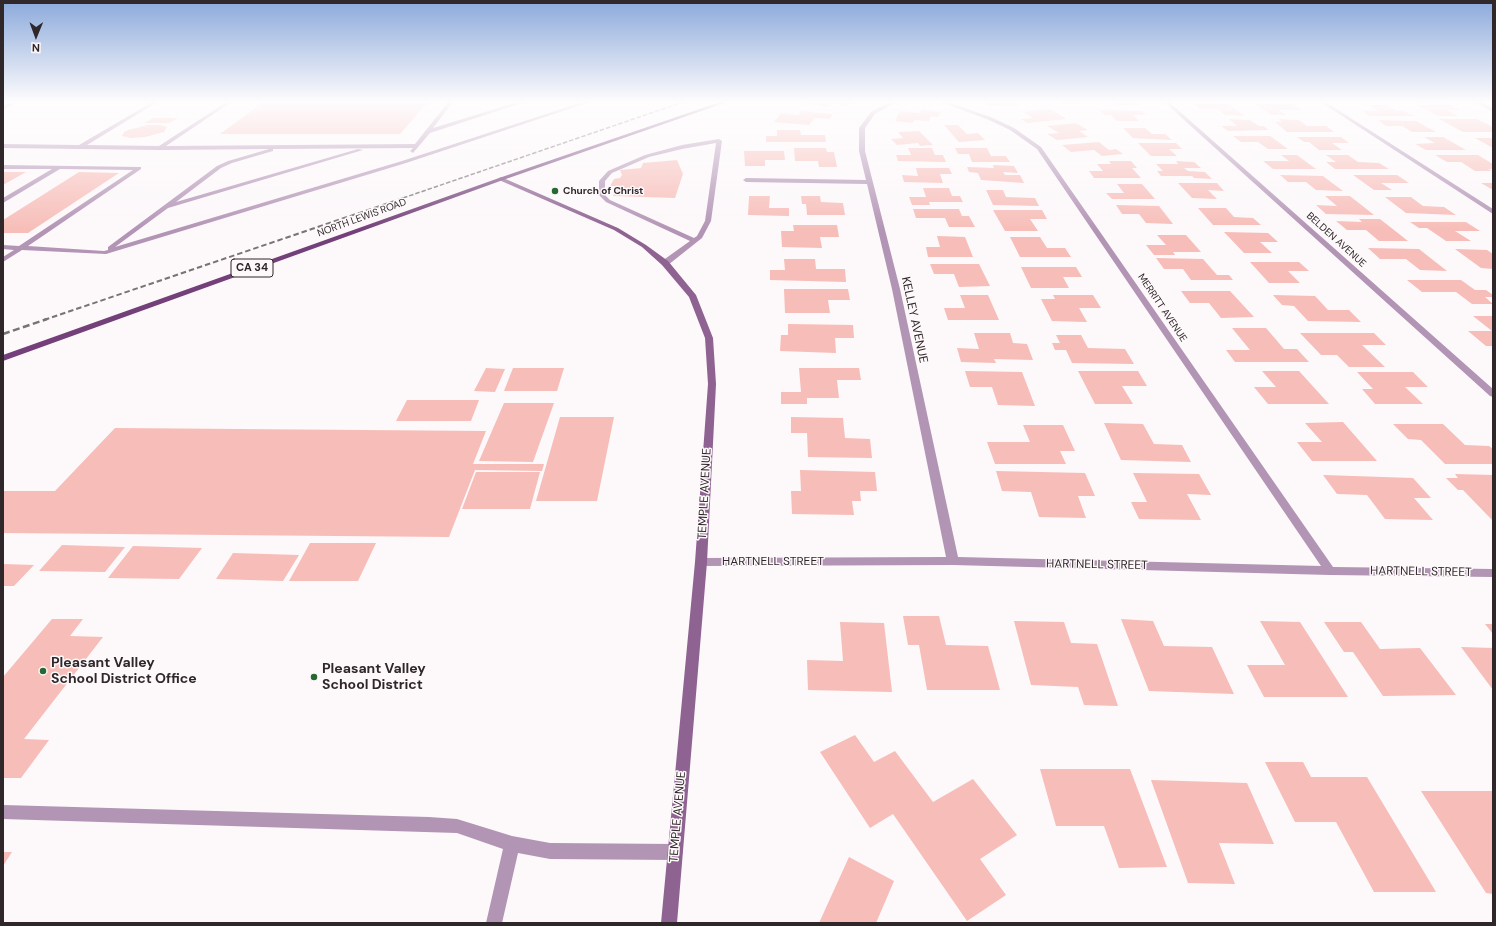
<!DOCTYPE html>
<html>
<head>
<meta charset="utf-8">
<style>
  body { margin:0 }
  #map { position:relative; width:1496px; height:926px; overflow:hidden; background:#fdf8fa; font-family:"DM Sans",sans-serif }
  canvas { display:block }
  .frame { position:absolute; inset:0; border:4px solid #30272a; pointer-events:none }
  .north { position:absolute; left:16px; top:16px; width:40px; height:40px; -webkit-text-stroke:3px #fdf8fa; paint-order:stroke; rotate:181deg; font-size:11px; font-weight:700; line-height:16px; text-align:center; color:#30272a }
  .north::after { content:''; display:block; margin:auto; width:14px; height:18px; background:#30272a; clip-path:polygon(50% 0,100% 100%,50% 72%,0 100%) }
</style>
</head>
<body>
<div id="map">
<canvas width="1496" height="926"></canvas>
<div class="frame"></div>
<div class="north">N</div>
</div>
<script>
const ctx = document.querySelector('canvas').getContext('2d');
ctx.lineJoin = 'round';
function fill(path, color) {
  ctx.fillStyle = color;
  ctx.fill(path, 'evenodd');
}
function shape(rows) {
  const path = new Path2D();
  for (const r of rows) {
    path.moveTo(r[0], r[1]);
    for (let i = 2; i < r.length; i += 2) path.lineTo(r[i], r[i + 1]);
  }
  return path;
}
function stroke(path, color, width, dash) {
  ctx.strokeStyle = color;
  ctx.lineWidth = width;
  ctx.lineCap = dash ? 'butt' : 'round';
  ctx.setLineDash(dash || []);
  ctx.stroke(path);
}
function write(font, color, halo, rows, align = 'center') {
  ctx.font = font + ' "DM Sans",sans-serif';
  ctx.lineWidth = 3;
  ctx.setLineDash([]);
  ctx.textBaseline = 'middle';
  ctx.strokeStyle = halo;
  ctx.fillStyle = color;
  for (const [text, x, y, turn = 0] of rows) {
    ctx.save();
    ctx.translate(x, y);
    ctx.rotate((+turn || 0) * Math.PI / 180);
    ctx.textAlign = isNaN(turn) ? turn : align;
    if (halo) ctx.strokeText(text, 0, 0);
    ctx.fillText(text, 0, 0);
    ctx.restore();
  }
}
const building = shape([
  [265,101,429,101,400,134,220,134],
  [804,101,854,101,846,106,834,103,827,107,801,102],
  [983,101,1015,101,1019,105,988,106],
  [1060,101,1078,101,1082,104,1063,104],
  [1114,101,1135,101,1139,105,1118,105],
  [1413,101,1442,101,1446,103,1416,103],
  [1194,104,1229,104,1244,116,1225,115,1217,109,1200,109],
  [1255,104,1292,104,1301,110,1279,110,1286,115,1271,115],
  [1369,105,1387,105,1396,111,1404,111,1414,116,1370,116,1362,111,1378,111],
  [1418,105,1450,105,1459,110,1447,110,1458,116,1437,116],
  [1050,109,1067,119,1027,123,1021,119,1033,118,1023,112],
  [921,110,941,112,938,117,931,116,929,121,914,120,913,123,895,121,900,111,920,113],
  [1100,110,1142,111,1146,115,1133,115,1139,121,1117,121,1111,115,1104,115],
  [801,111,833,114,830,119,815,118,809,125,774,122,781,113,798,115],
  [153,118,178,118,169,123,144,123],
  [1229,119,1250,120,1259,126,1264,126,1269,130,1228,131,1221,126,1237,126],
  [1278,119,1299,120,1307,126,1326,126,1334,132,1287,132,1275,122,1282,122],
  [1439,119,1477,119,1493,127,1493,132,1463,132],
  [1378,120,1416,121,1436,132,1412,132,1402,126,1386,126],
  [1076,123,1088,130,1079,131,1088,137,1057,140,1047,134,1059,133,1047,126],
  [148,125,161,125,167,127,164,132,145,137,131,138,122,136,124,132,128,130],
  [944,125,958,125,967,134,978,133,985,140,959,142],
  [1123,128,1145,128,1152,134,1165,134,1172,140,1133,138],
  [777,130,800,130,801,135,825,135,826,142,766,142,766,136,777,136],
  [919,131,933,145,920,146,918,143,897,145,891,139,903,138,898,132],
  [1233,136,1270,136,1288,149,1268,149,1258,142,1241,142],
  [1297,137,1341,137,1349,143,1332,143,1342,150,1319,150,1309,142,1304,142],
  [1424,137,1443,137,1466,150,1426,150,1415,144,1435,143],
  [1475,138,1493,138,1493,148],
  [1099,142,1109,150,1116,149,1123,154,1102,156,1094,150,1071,152,1062,145],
  [1138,143,1176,143,1182,149,1169,149,1177,156,1151,156],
  [794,148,826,148,827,152,834,152,837,167,819,167,818,161,795,161],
  [908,148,932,148,935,155,943,155,946,162,898,161,896,155,911,155],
  [955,148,987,148,991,156,1006,156,1010,162,972,162,969,154,958,154],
  [744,151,784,151,785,160,765,160,765,166,745,166],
  [1281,155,1297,155,1316,169,1273,169,1263,161,1289,161],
  [1326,155,1348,155,1358,162,1379,163,1389,169,1335,169,1326,162,1336,162],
  [1435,155,1478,155,1493,164,1493,169,1488,169,1492,171,1475,171,1461,162,1447,162],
  [677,160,683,174,675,198,613,196,618,186,610,186,614,179,620,178,622,175,620,170,641,168,643,163],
  [1109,161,1131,161,1137,168,1132,168,1141,178,1094,178,1089,171,1103,171,1097,164,1111,164],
  [1176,161,1194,162,1201,168,1184,168,1188,171,1205,172,1212,179,1194,178,1192,176,1161,176,1157,171,1163,171,1156,164,1178,164],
  [993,165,1014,166,1018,173,1003,172,1005,175,1020,175,1024,183,981,180,978,173,969,172,967,167,994,168],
  [916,168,949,168,952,174,940,174,943,183,904,182,902,175,918,176],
  [3,172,26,172,3,185],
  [79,172,119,173,28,233,3,233,3,220],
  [1280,175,1323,176,1343,191,1316,190,1306,182,1288,182],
  [1353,175,1397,175,1409,183,1381,183,1392,190,1374,190],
  [1178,183,1217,183,1224,191,1208,190,1217,199,1192,198],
  [1481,183,1493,183,1493,190],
  [1117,184,1142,184,1155,199,1112,199,1106,193,1124,193],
  [923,188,949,188,952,196,960,196,963,202,929,202,930,205,912,205,909,197,926,197],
  [986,190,1003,190,1006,197,1035,198,1039,206,993,205],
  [749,196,770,196,769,208,789,208,789,216,748,215],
  [801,196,820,196,821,202,843,203,845,215,807,215,806,204,802,204],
  [1325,196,1350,196,1374,215,1326,214,1316,205,1337,206],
  [1385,197,1411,197,1423,206,1444,207,1456,215,1406,213],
  [1116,205,1159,206,1173,224,1146,223,1139,214,1122,214],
  [1198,208,1226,208,1234,217,1253,218,1261,225,1213,225],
  [913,209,959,209,962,216,969,216,975,227,949,227,945,218,916,218],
  [993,210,1042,210,1047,219,1030,219,1038,231,1005,231],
  [1359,219,1380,219,1408,241,1379,241,1366,230,1347,230,1336,221,1362,222],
  [1410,222,1466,222,1480,231,1455,231,1471,241,1446,241,1427,228,1419,228],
  [793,225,837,225,839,237,820,237,822,248,782,247,781,231,794,231],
  [1224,232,1268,233,1278,242,1260,242,1272,253,1244,253],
  [1157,235,1186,235,1201,252,1173,252,1175,255,1154,255,1146,245,1166,245],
  [937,236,965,237,973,257,928,257,926,247,940,247],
  [1010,237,1040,237,1047,248,1065,248,1071,257,1020,257],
  [1368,248,1419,249,1447,271,1420,270,1406,259,1380,259],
  [1455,249,1487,250,1493,254,1493,269,1481,268],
  [1156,258,1203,259,1217,275,1229,275,1233,280,1191,280,1183,269,1164,269],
  [784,259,815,259,816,269,845,269,846,282,770,280,770,270,785,270],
  [1250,262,1299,262,1309,271,1288,271,1300,283,1269,283],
  [930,264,979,264,990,286,959,287,954,274,934,274],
  [1021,267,1076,267,1082,277,1063,277,1069,288,1031,288],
  [1407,280,1461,280,1475,290,1486,290,1493,295,1493,297,1485,297,1493,304,1472,304,1456,292,1422,292],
  [784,289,848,289,850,300,828,300,830,313,785,313],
  [1181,291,1230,291,1254,317,1221,318,1209,303,1190,303],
  [960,295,988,295,999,320,948,320,944,308,965,308],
  [1053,295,1093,295,1101,308,1079,308,1087,322,1052,321,1041,299,1055,299],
  [1273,295,1315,296,1328,310,1349,310,1361,322,1308,321,1294,306,1282,305],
  [1473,316,1493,316,1493,346,1486,346,1468,331,1492,331],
  [788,324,853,325,854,338,835,338,836,353,780,351,781,335,788,335],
  [1232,328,1266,328,1284,349,1297,349,1309,362,1235,362,1226,350,1250,350],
  [974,333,1010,333,1013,343,1027,344,1033,360,994,359,996,363,961,362,957,348,979,349],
  [1300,333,1374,333,1386,345,1362,345,1385,367,1349,367,1337,355,1321,355],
  [1056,335,1081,335,1088,348,1125,349,1134,364,1072,363,1066,350,1055,350,1052,343,1060,343],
  [486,368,505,369,495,392,474,391],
  [513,368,564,368,557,391,504,391],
  [799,368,859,368,861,380,837,380,839,398,807,398,807,404,781,404,781,392,801,392],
  [965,371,1022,372,1035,406,998,405,992,387,970,387],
  [1078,371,1138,371,1147,386,1122,386,1133,404,1095,404],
  [1262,371,1299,371,1329,404,1268,404,1254,387,1276,387],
  [1357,372,1413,372,1428,387,1405,387,1423,404,1375,404,1362,389,1373,389],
  [407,400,479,400,471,421,396,421],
  [504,403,554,403,533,462,479,461],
  [560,417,614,417,597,501,536,501],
  [791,417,843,418,845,438,870,439,872,458,808,457,807,433,791,433],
  [1343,422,1377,461,1312,461,1297,442,1322,442,1305,423],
  [1104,423,1143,424,1154,444,1182,445,1191,462,1121,460],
  [1393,424,1443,424,1465,445,1489,446,1493,449,1493,464,1445,464,1421,440,1408,439],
  [1023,425,1063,425,1075,451,1060,451,1066,464,995,464,987,442,1030,442],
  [115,428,486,431,473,464,544,464,542,471,475,470,449,537,3,533,3,491,55,491],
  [800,470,875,472,877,491,860,491,861,501,852,501,854,515,792,514,791,491,801,491],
  [996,471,1085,473,1095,496,1078,496,1086,518,1039,517,1031,492,1002,491],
  [476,472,540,472,530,509,462,509],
  [1133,473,1199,474,1211,495,1187,494,1201,520,1139,519,1131,502,1147,502],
  [1455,474,1493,475,1493,521,1463,490,1458,490,1446,478,1458,478],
  [1323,475,1413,478,1431,498,1414,498,1433,520,1385,519,1367,495,1337,494],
  [310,543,376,543,358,581,289,581],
  [62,545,125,547,105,572,39,571],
  [133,546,202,548,179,579,108,578],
  [233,553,299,555,283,581,216,579],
  [3,564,34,565,14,586,3,586],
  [903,616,939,616,946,645,988,646,1000,690,927,690,919,645,908,645],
  [52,619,83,619,70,636,103,637,24,739,49,740,21,778,3,778,3,677],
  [1121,619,1153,621,1164,646,1212,647,1234,694,1149,691],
  [1014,621,1064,622,1071,643,1097,644,1118,706,1084,705,1078,687,1031,685],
  [1260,621,1300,622,1348,697,1264,697,1247,665,1285,665],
  [840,622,884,623,892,692,808,690,807,660,843,661],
  [1324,622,1361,622,1380,649,1420,648,1456,695,1383,696,1353,652,1344,652],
  [1485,624,1493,624,1493,634],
  [1461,647,1493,648,1493,690],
  [855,735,874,762,895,751,933,802,973,779,1017,835,980,859,1006,895,967,921,893,814,870,828,820,752],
  [1265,762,1303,762,1311,777,1367,777,1436,892,1374,892,1336,822,1295,822],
  [1040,769,1130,769,1167,867,1119,868,1104,826,1056,826],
  [1151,780,1247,783,1274,844,1219,843,1235,884,1188,883],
  [1421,791,1493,791,1493,894,1486,893],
  [3,852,12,852,3,866],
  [849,857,894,881,876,923,819,923]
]);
const lane = shape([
  [13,101,17,102,3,110,3,106,13,101],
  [154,101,159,101,87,145,159,146,228,101,233,101,166,146,415,144,449,101,454,101,433,128,521,101,528,101,430,133,413,153,410,151,413,148,273,149,273,151,232,163,221,168,176,202,358,149,363,150,168,208,115,247,402,161,586,101,593,101,406,163,106,254,22,250,3,262,3,257,14,250,3,249,3,245,19,246,133,170,60,169,3,203,3,198,52,169,3,169,3,165,141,167,141,169,28,246,104,251,108,250,108,247,217,166,228,161,269,149,160,150,3,148,3,144,79,145,154,101],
  [719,139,722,141,711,221,702,238,668,265,662,265,662,261,690,241,606,202,599,195,599,181,608,171,645,155,682,145,719,139],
  [716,143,705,221,697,236,694,238,610,200,605,195,605,181,612,173,649,157,682,149,716,143],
  [3,805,429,817,457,819,512,836,550,843,675,844,680,847,683,852,680,857,675,860,550,859,518,853,502,923,486,923,503,849,457,833,3,819,3,805]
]);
const street = shape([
  [892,101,898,101,875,114,865,128,865,151,900,289,958,557,1321,566,1037,149,1010,130,989,120,938,101,945,101,993,118,1014,128,1041,147,1333,567,1493,569,1493,577,1330,575,953,565,701,566,697,565,695,562,697,559,701,558,946,557,892,289,867,184,746,182,743,180,746,178,866,180,859,151,859,128,871,112,892,101],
  [1163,101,1168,101,1493,389,1493,397,1490,396,1163,101],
  [1319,101,1324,101,1493,209,1493,214,1319,101],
  [1472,101,1478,101,1493,108,1493,112,1472,101]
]);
const secondary = shape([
  [501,177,618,228,646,245,668,261,696,295,713,338,716,384,707,562,677,923,661,923,695,562,708,384,705,338,689,297,662,265,642,247,614,230,499,180,499,178,501,177]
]);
const primary = shape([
  [723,101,730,101,503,180,3,361,3,355,499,178,723,101]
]);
const railFar2 = shape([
  [403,198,686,101]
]);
const railFar1 = shape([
  [44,320,406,197]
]);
const rail = shape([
  [3,334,47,319]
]);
const markers = [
  [555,191,4,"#276730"],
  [43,671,4,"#276730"],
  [314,677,4,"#276730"]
];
const farPoinames = [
  ["Church of Christ",563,191]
];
const farStreetnames = [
  ["NORTH LEWIS ROAD",362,218,-20],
  ["BELDEN AVENUE",1336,240,42],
  ["MERRITT AVENUE",1162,308,56]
];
const shields = [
  [252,268,42]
];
const shieldNames = [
  ["CA 34",252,268]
];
const streetNames = [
  ["KELLEY AVENUE",914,320,78],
  ["TEMPLE AVENUE",705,494,-87],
  ["HARTNELL STREET",773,562],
  ["HARTNELL STREET",1097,565,1],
  ["HARTNELL STREET",1421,572,1],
  ["TEMPLE AVENUE",678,817,-85]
];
const nearPoinames = [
  ["Pleasant Valley",51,663],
  ["School District Office",51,679],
  ["Pleasant Valley",322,669],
  ["School District",322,685]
];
fill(building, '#f7bdb8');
fill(lane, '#b294b5');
fill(street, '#b294b5');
fill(secondary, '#8e6392');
fill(primary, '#734079');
stroke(railFar2, '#7a7375', 1.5, [4.5, 2]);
stroke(railFar1, '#7a7375', 2, [5.5, 3]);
stroke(rail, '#7a7375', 2.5, [7, 3.5]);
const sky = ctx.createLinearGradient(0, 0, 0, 231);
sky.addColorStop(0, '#8ba9db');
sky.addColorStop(0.44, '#fefcfd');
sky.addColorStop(1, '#fefcfd00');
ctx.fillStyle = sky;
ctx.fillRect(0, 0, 1496, 231);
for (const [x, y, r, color] of markers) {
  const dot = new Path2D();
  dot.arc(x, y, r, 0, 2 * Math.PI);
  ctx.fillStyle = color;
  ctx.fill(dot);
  stroke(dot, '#fdf8fa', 1.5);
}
write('bold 10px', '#30272a', '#fdf8fa', farPoinames, 'left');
write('10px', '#30272a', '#fdf8fa', farStreetnames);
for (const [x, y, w] of shields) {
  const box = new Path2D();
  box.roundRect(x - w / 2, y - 9, w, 18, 3);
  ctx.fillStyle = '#fdf8fa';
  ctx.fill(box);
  stroke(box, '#30272a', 1);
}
write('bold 11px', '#30272a', null, shieldNames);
write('12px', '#30272a', '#fdf8fa', streetNames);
write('bold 14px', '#30272a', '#fdf8fa', nearPoinames, 'left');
</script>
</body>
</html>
